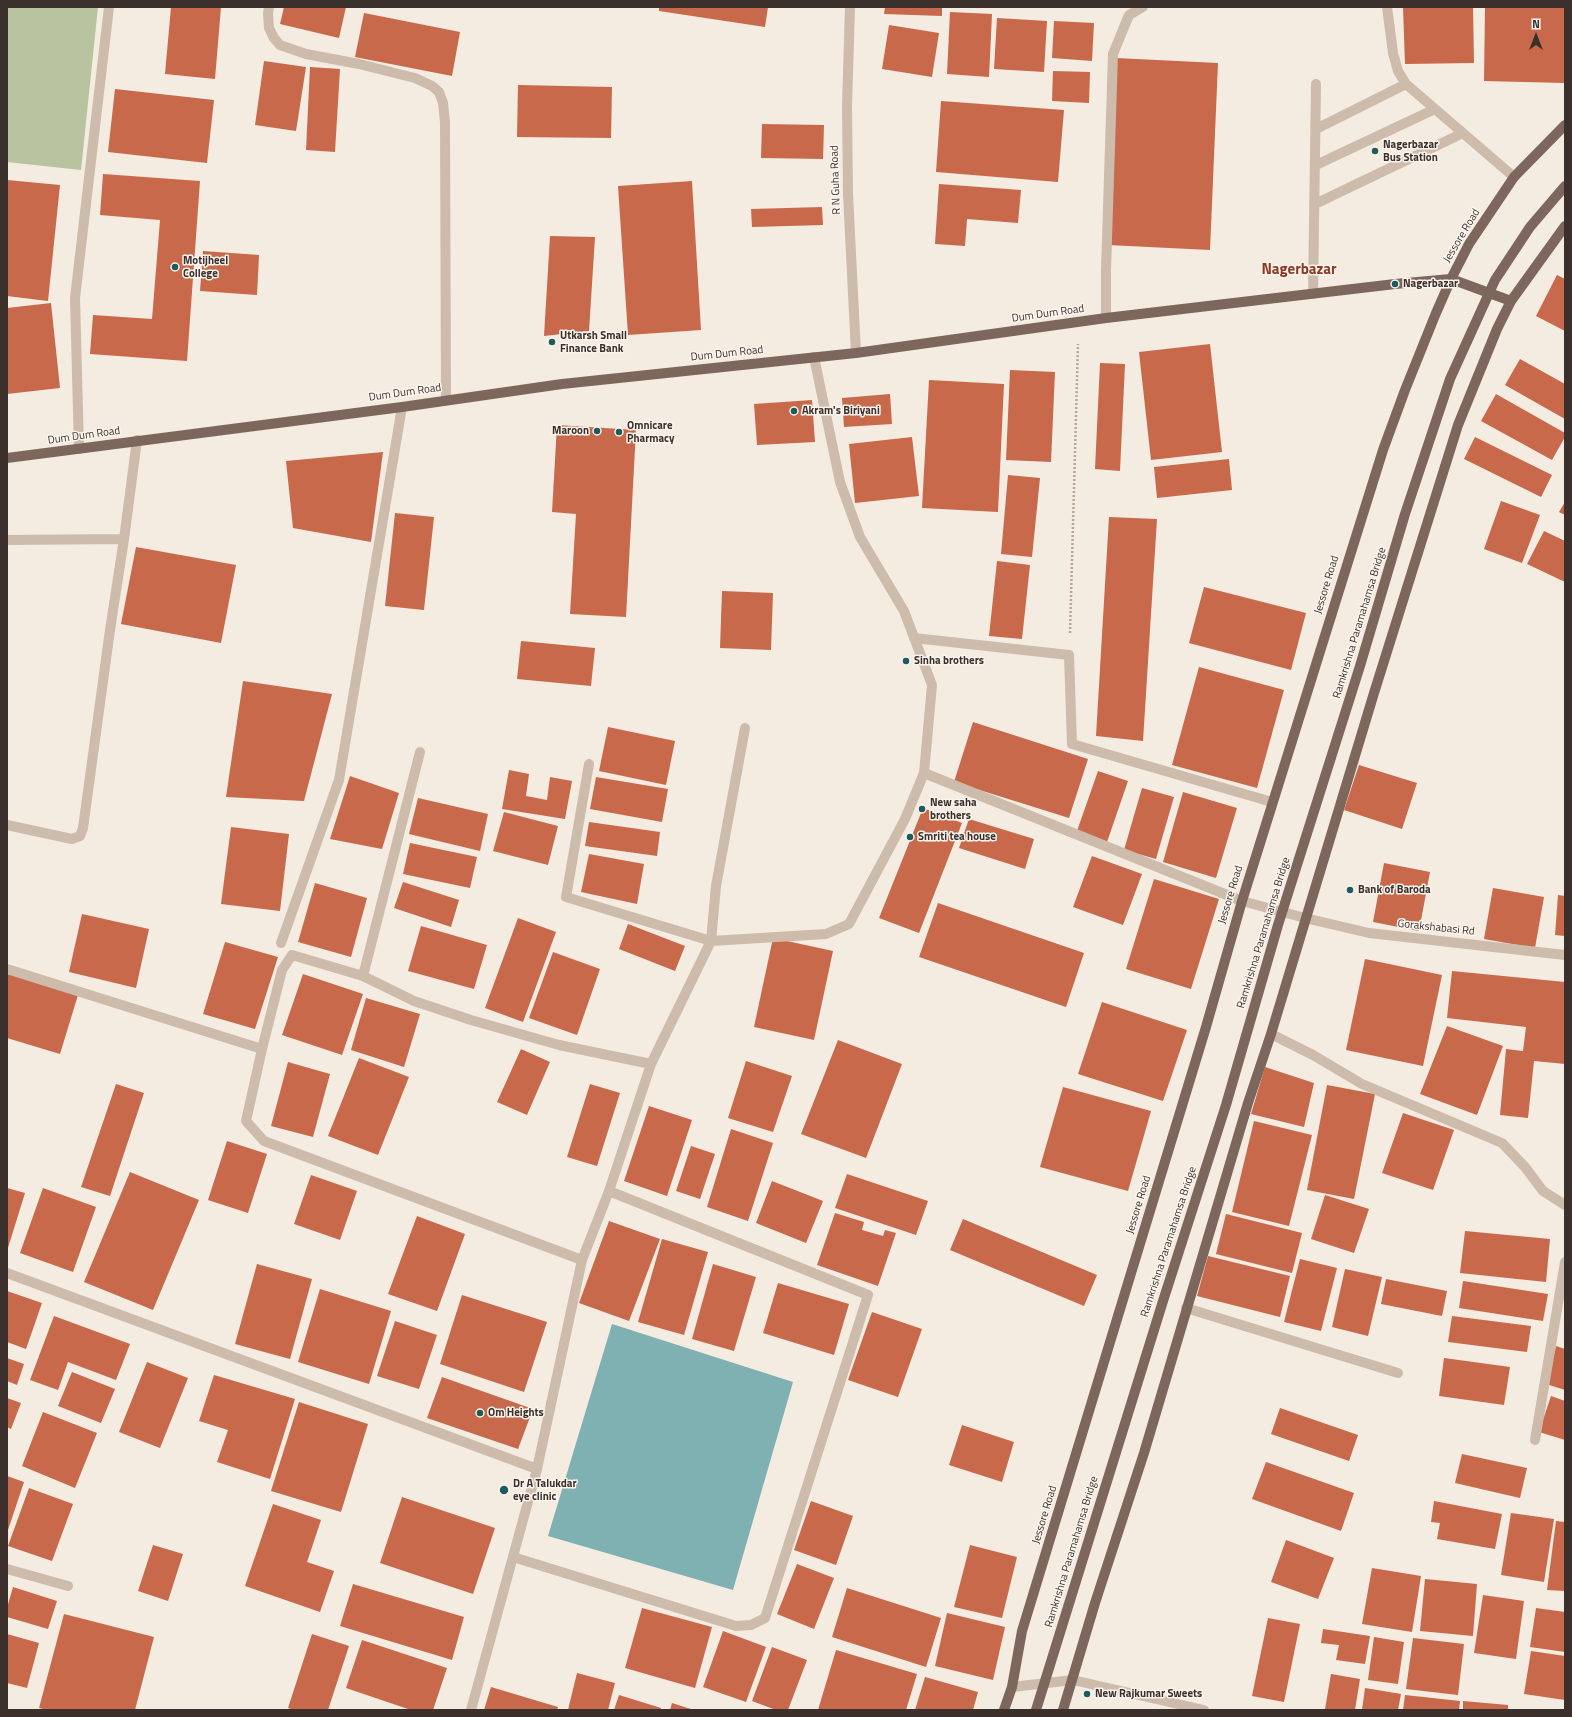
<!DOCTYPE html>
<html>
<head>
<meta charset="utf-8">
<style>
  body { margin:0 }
  #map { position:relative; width:1572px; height:1717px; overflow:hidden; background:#f4ebe1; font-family:"Titillium Web",sans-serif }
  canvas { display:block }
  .frame { position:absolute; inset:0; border:8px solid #3b302b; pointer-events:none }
  .north { position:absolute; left:1516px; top:16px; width:40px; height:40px; -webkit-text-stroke:3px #fbf5ee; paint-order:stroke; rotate:0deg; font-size:11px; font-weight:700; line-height:16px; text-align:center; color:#3b302b }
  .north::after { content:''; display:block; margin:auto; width:14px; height:18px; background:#3b302b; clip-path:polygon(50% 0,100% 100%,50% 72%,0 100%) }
</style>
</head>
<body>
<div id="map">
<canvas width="1572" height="1717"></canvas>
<div class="frame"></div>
<div class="north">N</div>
</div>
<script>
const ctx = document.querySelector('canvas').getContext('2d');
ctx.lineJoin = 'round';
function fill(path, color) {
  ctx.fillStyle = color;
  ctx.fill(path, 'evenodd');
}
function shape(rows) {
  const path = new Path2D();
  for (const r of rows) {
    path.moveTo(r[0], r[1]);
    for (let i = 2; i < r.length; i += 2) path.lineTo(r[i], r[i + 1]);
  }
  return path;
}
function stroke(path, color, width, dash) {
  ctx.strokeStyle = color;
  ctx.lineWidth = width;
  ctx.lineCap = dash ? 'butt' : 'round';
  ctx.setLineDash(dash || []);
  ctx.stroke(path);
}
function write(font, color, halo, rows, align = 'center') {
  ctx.font = font + ' "Titillium Web",sans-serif';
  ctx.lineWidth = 3;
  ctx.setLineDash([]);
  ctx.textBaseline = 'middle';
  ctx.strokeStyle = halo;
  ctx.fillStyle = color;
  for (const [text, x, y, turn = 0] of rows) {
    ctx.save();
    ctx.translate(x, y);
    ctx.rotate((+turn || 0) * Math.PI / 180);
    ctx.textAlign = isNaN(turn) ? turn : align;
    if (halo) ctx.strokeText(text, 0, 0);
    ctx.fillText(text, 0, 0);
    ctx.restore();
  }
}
const green = shape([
  [7,7,98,7,81,170,7,162]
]);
const water = shape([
  [612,1324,793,1382,733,1590,548,1536]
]);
const building = shape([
  [171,7,221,7,215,79,165,74],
  [284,7,346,7,339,38,280,24],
  [659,7,768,7,765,27,659,11],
  [885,7,942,7,942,16,884,14],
  [1403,7,1473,7,1474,63,1405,64],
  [1485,7,1565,7,1565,83,1484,81],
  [950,12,992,14,989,77,947,74],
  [364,13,460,32,452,76,355,57],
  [997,18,1047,21,1044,72,994,69],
  [1054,21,1094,23,1092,61,1052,58],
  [889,25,939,33,932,77,882,69],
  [1116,58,1218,63,1210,250,1108,245],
  [264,61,306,67,296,131,255,125],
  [310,67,340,69,335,152,306,150],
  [1053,71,1090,72,1089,103,1052,101],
  [518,85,612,87,611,138,517,137],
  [115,89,214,100,207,163,108,152],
  [941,101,1064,110,1058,182,936,172],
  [762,124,824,125,823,159,761,158],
  [103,174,200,181,187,361,90,354,93,315,152,319,160,220,100,215],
  [7,180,60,185,48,301,7,296],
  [692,181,701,330,628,335,618,186],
  [939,184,1021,190,1018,223,967,219,965,246,935,244],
  [822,207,823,225,752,227,751,209],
  [550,236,595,237,589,331,544,336],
  [203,251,259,255,257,295,200,291],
  [1557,275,1565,279,1565,331,1536,316],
  [51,303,60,388,7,394,7,308],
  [1210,344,1222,452,1151,460,1139,352],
  [1520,359,1565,384,1565,419,1505,385],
  [1100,363,1125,364,1120,471,1095,469],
  [1010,370,1055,372,1051,462,1006,460],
  [929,380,1004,384,998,512,922,508],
  [890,394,892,424,844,427,842,398],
  [1496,394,1565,433,1565,437,1552,460,1481,421],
  [812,400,815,442,757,445,754,404],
  [557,425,636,430,626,617,570,614,576,514,552,512],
  [912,437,919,496,855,503,849,444],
  [1475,437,1552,475,1541,497,1464,459],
  [383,452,371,542,293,528,286,461],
  [1229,459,1232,490,1157,498,1154,467],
  [1008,475,1040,478,1032,557,1001,554],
  [1501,501,1540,515,1522,563,1484,549],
  [1565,502,1565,515,1559,512],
  [395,513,434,517,424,610,385,606],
  [1109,517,1157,519,1143,741,1096,736],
  [1544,531,1565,541,1565,582,1527,564],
  [136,547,236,565,221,643,121,624],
  [997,561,1030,565,1022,639,989,636],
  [1204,587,1306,613,1291,670,1189,643],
  [722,591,773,593,771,650,720,648],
  [521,641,595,648,591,686,517,679],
  [1199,667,1284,690,1257,788,1172,765],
  [243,681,332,694,304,801,226,797],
  [973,722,1088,759,1069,818,954,782],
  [608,727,675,741,666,785,599,771],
  [1359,765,1417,783,1402,829,1344,810],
  [509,770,529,774,526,796,547,800,550,777,572,781,565,819,502,809],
  [1098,771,1128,781,1107,842,1077,831],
  [350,776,399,793,382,849,330,839],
  [596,777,668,789,662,822,590,809],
  [1142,788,1174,797,1156,859,1124,850],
  [1183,792,1237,808,1216,878,1163,862],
  [418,798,488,814,480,851,409,834],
  [923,808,962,823,919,933,879,918],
  [504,812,558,826,548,865,493,851],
  [969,819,1034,839,1025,869,959,848],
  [589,822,660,832,657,856,585,846],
  [231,827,289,834,280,911,221,904],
  [410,843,477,857,470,888,403,874],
  [589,854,644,864,637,904,581,892],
  [1092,856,1142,874,1123,925,1073,907],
  [1384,863,1430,872,1419,931,1373,922],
  [1154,879,1219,899,1191,989,1126,969],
  [403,882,459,900,451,927,394,908],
  [315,883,367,898,351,957,298,942],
  [1493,888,1544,897,1535,948,1484,939],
  [1558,895,1565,896,1565,936,1555,935],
  [938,903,1084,953,1066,1007,919,957],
  [82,914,149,929,136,988,69,972],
  [518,918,556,932,523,1022,485,1008],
  [628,924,685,946,675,971,619,949],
  [421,926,487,945,474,989,408,971],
  [773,938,833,951,814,1040,754,1027],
  [225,942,278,957,255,1029,203,1014],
  [553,952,600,969,577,1035,529,1018],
  [1365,959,1442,975,1423,1066,1346,1050],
  [1452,971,1565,982,1565,1064,1534,1061,1528,1118,1500,1115,1506,1049,1523,1051,1526,1027,1447,1018],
  [7,973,78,995,60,1054,7,1038],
  [303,974,363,994,342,1055,282,1035],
  [366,998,420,1014,404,1067,351,1050],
  [1102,1002,1187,1030,1163,1101,1078,1074],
  [1447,1026,1503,1046,1477,1115,1420,1094],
  [838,1040,902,1064,866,1158,801,1134],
  [521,1049,550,1062,527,1115,497,1102],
  [359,1058,409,1077,378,1155,328,1136],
  [746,1061,792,1076,773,1132,728,1118],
  [288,1062,330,1074,313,1137,271,1126],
  [1265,1067,1314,1083,1304,1127,1251,1114],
  [116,1084,144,1093,110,1196,81,1187],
  [590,1084,620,1093,597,1166,567,1157],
  [1327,1085,1375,1094,1354,1199,1307,1190],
  [1063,1087,1151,1111,1128,1191,1040,1167],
  [649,1106,692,1120,667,1196,624,1181],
  [1403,1113,1454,1130,1433,1190,1382,1173],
  [1254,1121,1312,1135,1289,1226,1232,1212],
  [731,1129,773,1143,748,1221,707,1207],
  [227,1141,267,1154,248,1213,208,1200],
  [691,1146,715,1154,700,1199,676,1191],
  [130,1172,199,1200,153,1310,84,1282],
  [847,1174,928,1201,916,1235,835,1208],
  [311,1175,357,1191,340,1240,294,1224],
  [772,1181,823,1201,806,1243,756,1223],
  [7,1188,25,1193,7,1251],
  [43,1188,96,1207,73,1272,20,1253],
  [1325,1195,1369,1209,1354,1253,1311,1239],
  [835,1213,864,1222,862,1230,883,1236,885,1230,896,1233,878,1286,817,1265],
  [1226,1214,1302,1233,1292,1273,1216,1254],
  [417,1216,465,1234,437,1311,388,1294],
  [963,1219,1097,1275,1084,1306,950,1250],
  [609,1221,660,1239,629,1321,579,1303],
  [1465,1231,1550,1239,1546,1282,1460,1273],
  [662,1239,708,1252,684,1335,638,1322],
  [1208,1256,1290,1276,1280,1317,1197,1296],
  [1300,1259,1337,1268,1321,1331,1284,1322],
  [257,1264,312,1279,290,1359,235,1344],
  [713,1264,756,1277,734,1351,692,1339],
  [1345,1269,1382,1277,1368,1336,1332,1327],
  [1386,1279,1447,1291,1442,1316,1381,1304],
  [1463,1281,1548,1294,1543,1321,1459,1308],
  [778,1283,849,1304,834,1355,763,1333],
  [320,1289,391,1311,369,1384,298,1362],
  [7,1291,42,1303,26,1349,7,1342],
  [462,1295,547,1322,524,1392,440,1364],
  [872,1312,922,1329,898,1397,848,1380],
  [54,1316,130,1344,116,1380,68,1362,58,1390,30,1380],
  [1452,1316,1531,1326,1527,1352,1448,1342],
  [395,1321,437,1335,419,1389,377,1376],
  [1556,1346,1565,1349,1565,1390,1546,1384],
  [7,1358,24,1364,17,1385,7,1381],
  [1444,1358,1510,1367,1504,1405,1439,1396],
  [147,1362,188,1378,160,1448,119,1432],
  [72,1372,115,1389,101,1423,58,1406],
  [214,1375,295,1399,270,1479,217,1462,228,1430,199,1421],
  [442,1377,533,1409,518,1449,427,1418],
  [1551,1396,1565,1401,1565,1440,1539,1432],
  [7,1398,21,1403,11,1429,7,1427],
  [299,1402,368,1424,341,1512,271,1491],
  [1280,1408,1358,1435,1349,1461,1271,1434],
  [43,1412,97,1433,75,1488,22,1466],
  [962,1425,1014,1442,1002,1482,949,1465],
  [1462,1454,1527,1468,1520,1498,1455,1483],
  [1266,1462,1354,1493,1341,1531,1252,1499],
  [7,1476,24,1482,7,1533],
  [29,1488,73,1504,52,1561,8,1546],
  [402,1497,495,1528,473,1594,380,1563],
  [811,1501,853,1516,836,1565,794,1550],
  [1434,1501,1502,1514,1495,1549,1437,1539,1440,1523,1431,1522],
  [273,1504,321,1520,307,1562,334,1571,320,1612,245,1586],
  [1511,1513,1554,1519,1544,1582,1501,1575],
  [1556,1521,1565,1522,1565,1591,1547,1590],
  [1286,1540,1334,1558,1318,1599,1271,1582],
  [153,1545,183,1554,168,1601,138,1591],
  [970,1545,1017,1557,1002,1618,954,1607],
  [797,1564,834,1578,814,1629,777,1614],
  [1372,1568,1421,1576,1412,1632,1362,1624],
  [1425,1579,1477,1584,1473,1636,1420,1631],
  [353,1584,464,1617,452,1660,340,1626],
  [13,1587,57,1601,48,1629,7,1617,7,1608],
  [847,1588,941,1618,926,1667,832,1637],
  [1483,1595,1524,1601,1516,1659,1474,1653],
  [642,1608,712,1627,695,1688,625,1668],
  [1536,1608,1565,1612,1565,1652,1530,1647],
  [947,1613,1005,1627,993,1680,935,1666],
  [64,1614,154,1637,135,1710,47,1710,39,1708],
  [1268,1618,1300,1624,1284,1702,1252,1696],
  [1323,1629,1370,1636,1365,1664,1336,1660,1339,1645,1321,1643],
  [723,1631,766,1647,746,1702,703,1687],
  [7,1634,39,1643,27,1688,7,1683],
  [312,1634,349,1646,328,1710,294,1710,288,1708],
  [1374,1637,1404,1642,1398,1684,1368,1680],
  [1413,1638,1464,1644,1458,1695,1406,1689],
  [362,1640,447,1668,433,1710,411,1710,346,1688],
  [772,1647,807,1660,788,1710,776,1710,752,1701],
  [836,1650,917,1674,906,1710,818,1710],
  [1531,1651,1565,1656,1565,1700,1524,1694],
  [577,1673,615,1683,608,1710,568,1710],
  [1331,1674,1360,1679,1355,1710,1325,1709],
  [925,1677,978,1692,973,1710,915,1710],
  [491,1687,558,1707,557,1710,484,1710],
  [1365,1688,1401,1694,1398,1710,1362,1710],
  [619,1695,661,1708,661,1710,614,1710],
  [1405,1695,1460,1701,1459,1710,1403,1710],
  [1463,1701,1508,1705,1508,1710,1463,1710],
  [672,1703,694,1710,670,1710]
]);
const path = shape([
  [1070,633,1078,344]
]);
const minor = shape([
  [269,7,268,14,269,28,274,38,280,45,306,54,359,64,415,78,432,86,439,92,443,103,445,122,446,399],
  [850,7,847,106,848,194,856,353],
  [1387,7,1393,53,1398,71,1406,84,1514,177],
  [1316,129,1406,84],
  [1316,165,1435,109],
  [1315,204,1463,133],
  [1313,294,1316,84],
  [1106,318,1106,270,1113,54,1129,15,1143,7],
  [79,449,75,298,109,7],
  [124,539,137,440],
  [7,540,124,539,110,630,83,828,80,836,72,839,7,825],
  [914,638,1069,655,1072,744,1272,802],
  [589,764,566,897,711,941,826,934,849,924,905,819,924,773,932,685,904,611,860,537,840,482,814,357],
  [924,773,1242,901,1305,918,1369,933,1565,955],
  [281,943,339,780,402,407],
  [7,969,262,1049,246,1121,264,1141,582,1260],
  [363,976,420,752],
  [1271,1034,1313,1055,1362,1084,1502,1143,1525,1167,1543,1191,1565,1205],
  [262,1049,282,970,292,955,363,976,414,1001,471,1020,559,1045,651,1064],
  [7,1273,537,1469],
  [1186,1308,1398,1373],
  [1535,1440,1565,1262],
  [513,1557,736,1626,751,1625,765,1618,868,1295,609,1191],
  [7,1569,68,1586],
  [1012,1687,1073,1680,1204,1710],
  [471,1710,537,1469,582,1260,609,1191,651,1064,711,941,716,886,745,728]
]);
const major = shape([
  [7,458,402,407,562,384,856,353,1106,318,1395,284,1451,279,1511,301],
  [1004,1710,1012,1687,1022,1631,1206,1027,1242,901,1383,450,1405,390,1436,313,1451,279,1469,244,1514,177,1565,125],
  [1063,1710,1095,1603,1144,1453,1248,1103,1271,1034,1374,693,1458,425,1497,329,1511,301,1565,226]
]);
const majorBridge = shape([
  [1036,1710,1163,1301,1226,1105,1278,925,1360,666,1405,514,1450,379,1495,280,1530,227,1565,186]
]);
const markers = [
  [1375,151,4,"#1f5a5e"],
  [175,267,4,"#1f5a5e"],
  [1395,284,4,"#1f5a5e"],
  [552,342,4,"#1f5a5e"],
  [794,411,4,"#1f5a5e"],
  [597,431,4,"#1f5a5e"],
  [619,432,4,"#1f5a5e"],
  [906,661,4,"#1f5a5e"],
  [922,809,4,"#1f5a5e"],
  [910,837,4,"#1f5a5e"],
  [1350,890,4,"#1f5a5e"],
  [480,1413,4,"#1f5a5e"],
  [504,1490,5,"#1f5a5e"],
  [1087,1694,4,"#1f5a5e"]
];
const poiNames = [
  ["Nagerbazar",1383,145],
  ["Bus Station",1383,158],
  ["Motijheel",183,261],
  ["College",183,274],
  ["Nagerbazar",1403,284],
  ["Utkarsh Small",560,336],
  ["Finance Bank",560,349],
  ["Akram's Biriyani",802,411],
  ["Omnicare",627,426],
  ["Pharmacy",627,439],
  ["Maroon",589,431,"right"],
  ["Sinha brothers",914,661],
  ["New saha",930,803],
  ["brothers",930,816],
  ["Smriti tea house",918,837],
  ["Bank of Baroda",1358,890],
  ["Om Heights",488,1413],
  ["Dr A Talukdar",513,1484],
  ["eye clinic",513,1497],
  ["New Rajkumar Sweets",1095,1694]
];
const streetNames = [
  ["R N Guha Road",836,180,-92],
  ["Jessore Road",1462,236,-59],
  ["Dum Dum Road",1048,314,-8],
  ["Dum Dum Road",727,354,-6],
  ["Dum Dum Road",405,393,-8],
  ["Dum Dum Road",84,436,-8],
  ["Jessore Road",1327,585,-73],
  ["Ramkrishna Paramahamsa Bridge",1360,623,-73],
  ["Jessore Road",1231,895,-73],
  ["Gorakshabasi Rd",1436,928,6],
  ["Ramkrishna Paramahamsa Bridge",1264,933,-73],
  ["Jessore Road",1139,1205,-73],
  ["Ramkrishna Paramahamsa Bridge",1169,1242,-72],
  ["Jessore Road",1045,1515,-73],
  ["Ramkrishna Paramahamsa Bridge",1072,1552,-73]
];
const districtNames = [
  ["Nagerbazar",1299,270]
];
fill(green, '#b8c4a0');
fill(water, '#7fb0b2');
fill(building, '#c8694b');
stroke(path, '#b9a596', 2.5, [2, 2]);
stroke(minor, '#cdbbac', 10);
stroke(major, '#7d675c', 10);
stroke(majorBridge, '#7d675c', 10);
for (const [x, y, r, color] of markers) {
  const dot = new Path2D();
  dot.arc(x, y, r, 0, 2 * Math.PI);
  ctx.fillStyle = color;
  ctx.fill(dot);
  stroke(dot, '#fbf5ee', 1.5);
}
write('bold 11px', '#3b302b', '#fbf5ee', poiNames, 'left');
write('11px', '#3b302b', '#fbf5ee', streetNames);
write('bold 15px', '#8c3b22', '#fbf5ee', districtNames);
</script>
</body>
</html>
